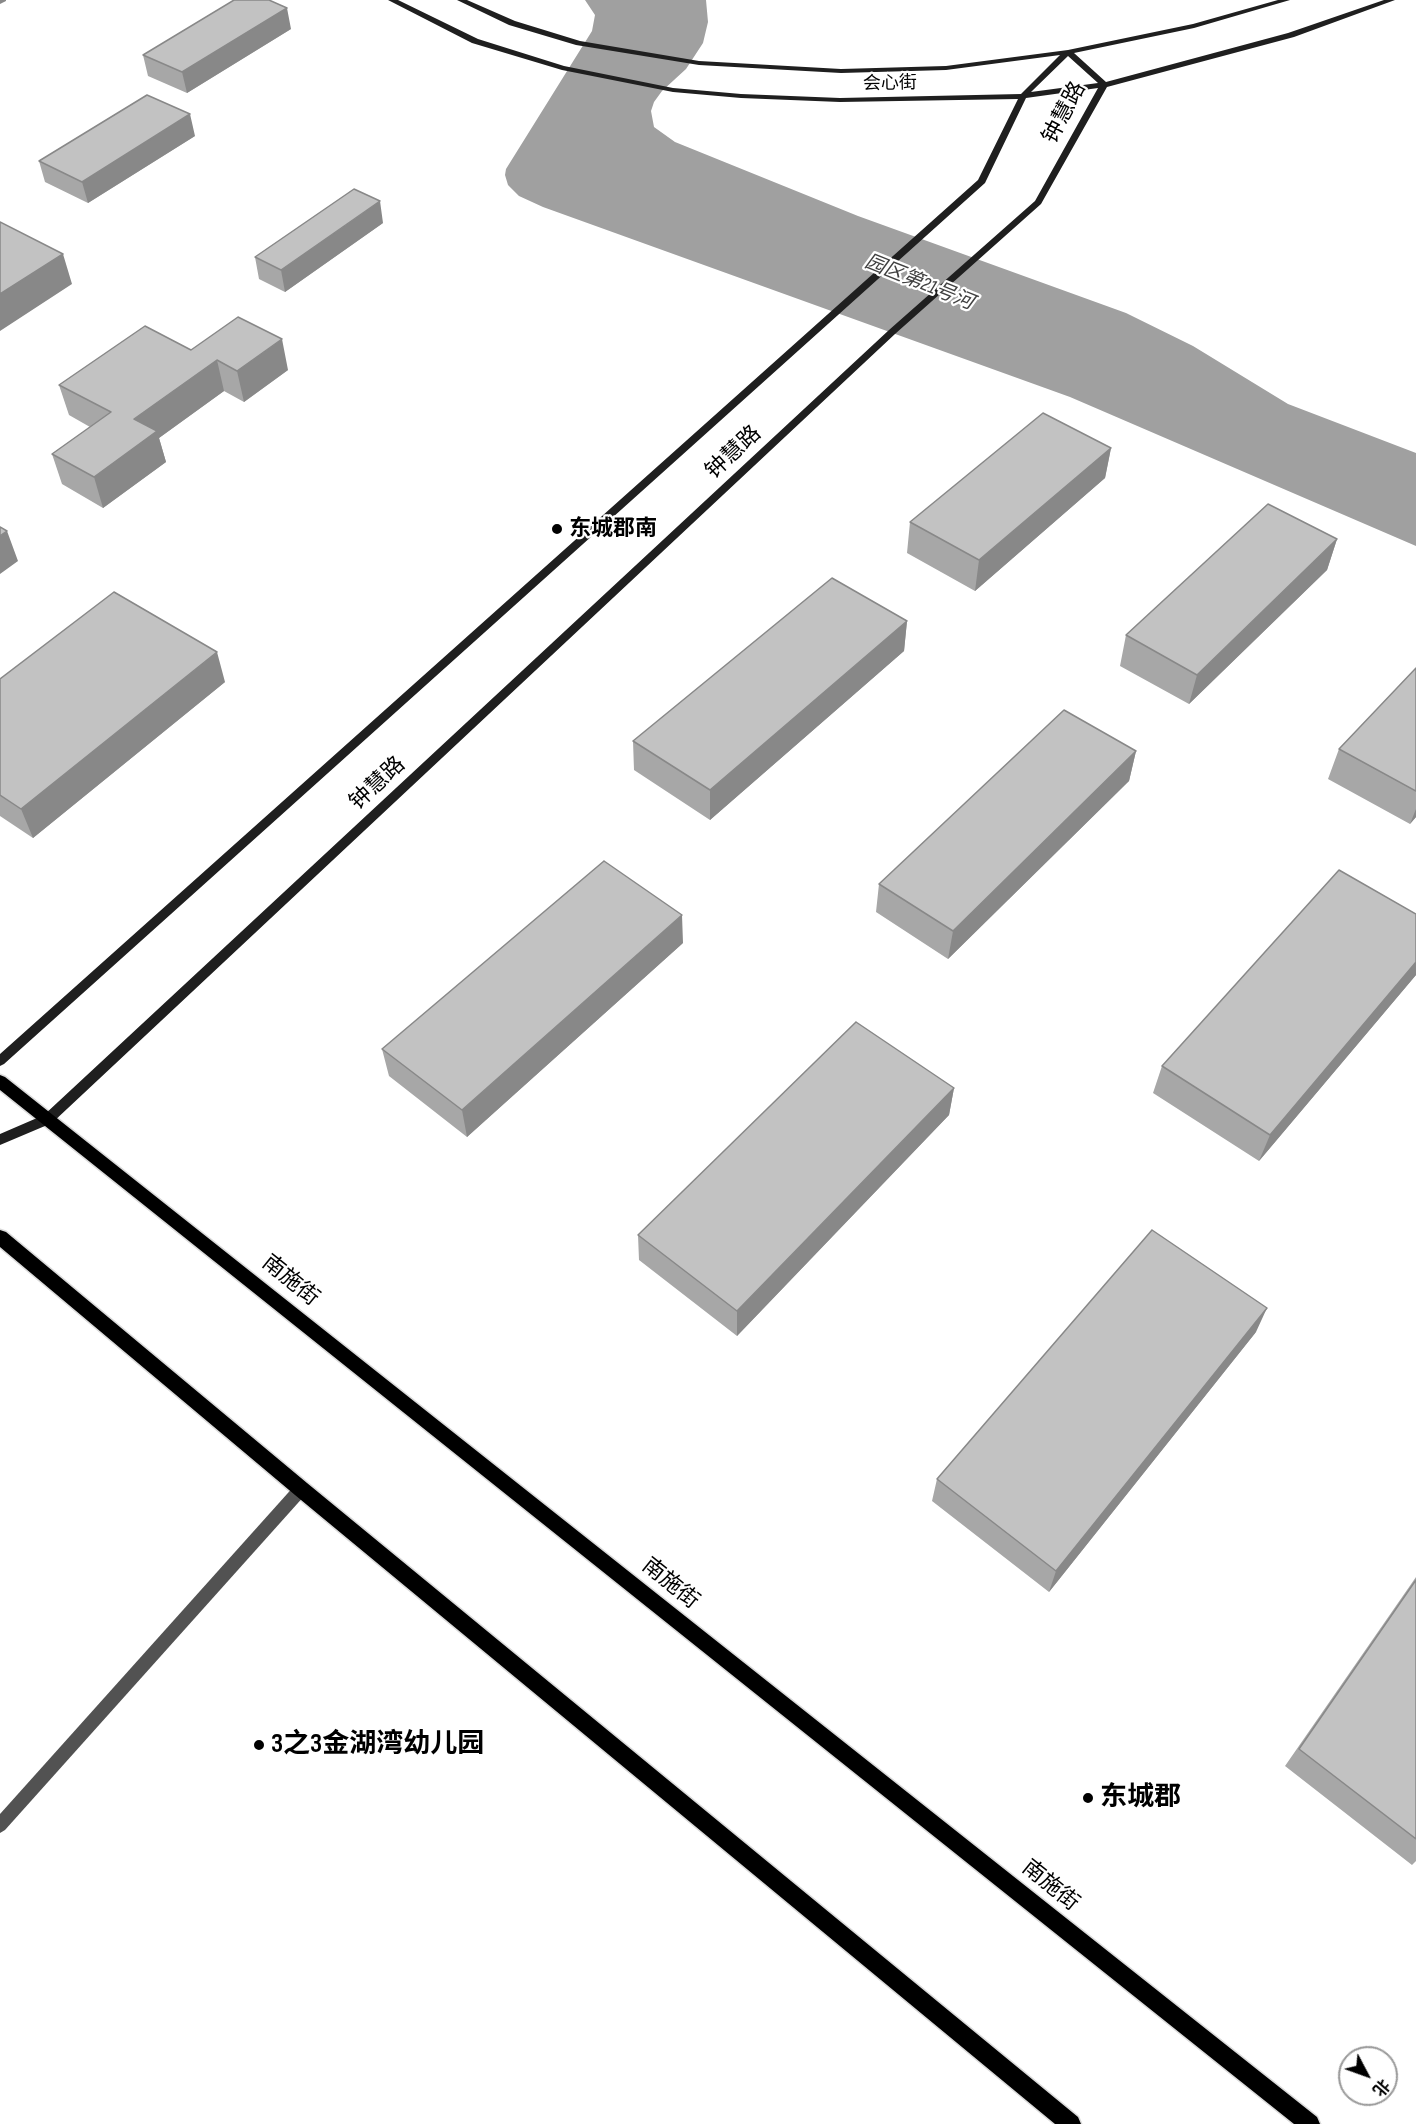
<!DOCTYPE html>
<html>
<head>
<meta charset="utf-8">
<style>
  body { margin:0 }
  #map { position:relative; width:1416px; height:2124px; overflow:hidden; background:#fff; font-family:"Sofia Sans Condensed","Noto Sans SC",sans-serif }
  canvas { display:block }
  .north { position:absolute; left:1338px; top:2046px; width:60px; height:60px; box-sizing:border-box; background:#fff; border:2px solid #999; border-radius:50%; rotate:131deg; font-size:16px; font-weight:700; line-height:24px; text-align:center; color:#000 }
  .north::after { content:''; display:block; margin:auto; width:21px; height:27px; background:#000; clip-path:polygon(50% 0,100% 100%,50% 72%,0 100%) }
</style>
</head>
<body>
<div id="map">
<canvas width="1416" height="2124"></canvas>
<div class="north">北</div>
</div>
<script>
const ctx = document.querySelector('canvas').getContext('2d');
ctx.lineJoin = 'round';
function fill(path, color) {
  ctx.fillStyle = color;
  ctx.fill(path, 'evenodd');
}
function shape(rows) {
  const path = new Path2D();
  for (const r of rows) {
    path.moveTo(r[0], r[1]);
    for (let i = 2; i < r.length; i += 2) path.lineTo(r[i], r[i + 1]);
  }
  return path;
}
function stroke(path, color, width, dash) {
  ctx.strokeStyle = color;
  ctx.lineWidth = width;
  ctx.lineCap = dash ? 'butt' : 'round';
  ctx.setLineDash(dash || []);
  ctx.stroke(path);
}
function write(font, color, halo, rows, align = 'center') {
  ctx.font = font + ' "Sofia Sans Condensed","Noto Sans SC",sans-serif';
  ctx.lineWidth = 4.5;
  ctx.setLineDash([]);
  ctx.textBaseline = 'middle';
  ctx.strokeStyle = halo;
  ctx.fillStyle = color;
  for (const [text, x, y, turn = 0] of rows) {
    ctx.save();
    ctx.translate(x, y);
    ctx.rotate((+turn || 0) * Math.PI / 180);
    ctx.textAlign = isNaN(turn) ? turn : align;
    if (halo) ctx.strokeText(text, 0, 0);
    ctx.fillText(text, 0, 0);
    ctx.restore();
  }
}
const water = shape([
  [585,0,706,0,708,22,703,43,686,69,662,91,654,102,651,111,654,127,675,142,858,216,1126,313,1193,346,1288,404,1416,453,1416,546,1070,397,543,207,519,196,508,185,505,175,506,169,592,31,595,15]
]);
const lane = shape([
  [301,1483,306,1484,308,1489,306,1494,5,1830,0,1833,0,1814,296,1484,301,1483]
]);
const secondary = shape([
  [388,0,398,0,478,39,564,66,673,88,741,94,840,98,1021,94,1060,55,946,70,841,73,699,65,576,45,509,25,457,0,467,0,515,21,580,41,699,61,841,69,946,66,1068,50,1193,24,1278,0,1290,0,1194,28,1074,53,1106,82,1288,33,1384,0,1395,0,1294,37,1107,87,1041,204,895,334,52,1123,0,1145,0,1134,44,1115,889,330,1035,201,1098,88,1026,98,985,183,4,1064,0,1066,0,1054,978,180,1018,99,840,102,741,98,673,92,562,70,472,43,388,0],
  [1068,56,1098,83,1031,92,1068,56]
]);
const primary = shape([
  [0,1075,5,1077,1317,2117,1320,2124,1294,2124,0,1090,0,1075],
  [0,1230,6,1232,307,1483,1078,2117,1081,2124,1055,2124,295,1495,0,1247,0,1230]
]);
const wall = shape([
  [291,29,187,93,148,76,143,55],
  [195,136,88,203,45,182,39,161],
  [383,223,285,292,259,279,255,257],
  [191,350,288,370,244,402,224,391,159,438,166,462,103,508,62,484,52,454,90,427,69,415,59,385],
  [1111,448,1105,478,975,591,907,553,910,522],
  [1337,539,1327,570,1189,704,1120,666,1126,635],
  [907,621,904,651,710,820,634,770,633,741],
  [1416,668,1416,817,1410,824,1328,779,1339,749],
  [0,679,225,682,33,838,0,816],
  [1136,751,1129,781,948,959,876,912,879,884],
  [1416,914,1416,975,1259,1161,1153,1093,1162,1066],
  [683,943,467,1137,389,1076,382,1049],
  [954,1088,949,1115,737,1336,639,1260,638,1235],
  [1256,1332,1049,1592,932,1501,937,1479],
  [1416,1577,1416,1861,1412,1865,1285,1766]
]);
const shadedWall = shape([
  [0,0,6,0,6,1,0,4],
  [287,8,291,29,187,93,182,72],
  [190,114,195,136,88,203,82,182],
  [380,201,383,223,285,292,281,270],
  [63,254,72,284,0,331,0,294],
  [282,339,288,370,244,402,237,371],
  [217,360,224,391,159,438,166,462,103,508,94,477,134,419],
  [1111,448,1105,478,975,591,979,560],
  [7,531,18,561,0,574,0,536],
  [1337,539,1327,570,1189,704,1197,675],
  [907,621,904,651,710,820,710,790],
  [217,652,225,682,33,838,21,809],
  [1136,751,1129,781,948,959,953,931],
  [1416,809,1416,817,1410,824],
  [682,915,683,943,467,1137,462,1110],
  [1416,962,1416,975,1259,1161,1270,1135],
  [954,1088,949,1115,737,1336,737,1311],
  [1267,1308,1256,1332,1049,1592,1056,1571]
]);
const building = shape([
  [234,0,269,0,287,8,182,72,143,55,234,0],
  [147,95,190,114,82,182,39,161,147,95],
  [354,189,380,201,281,270,255,257,354,189],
  [0,222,63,254,0,294,0,222],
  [238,317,282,339,237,371,217,360,134,419,157,431,94,477,52,454,111,412,59,385,145,326,191,350,238,317],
  [1043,413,1111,448,979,560,910,522,1043,413],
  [1268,504,1337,539,1197,675,1126,635,1268,504],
  [0,527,7,531,0,536,0,527],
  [832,578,907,621,710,790,633,741,832,578],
  [114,592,217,652,21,809,0,795,0,679,114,592],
  [1416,668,1416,791,1339,749,1416,668],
  [1064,710,1136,751,953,931,879,884,1064,710],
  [604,861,682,915,462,1110,382,1049,604,861],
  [1339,870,1416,914,1416,962,1270,1135,1162,1066,1339,870],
  [856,1022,954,1088,737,1311,638,1235,856,1022],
  [1152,1230,1267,1308,1056,1571,937,1479,1152,1230],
  [1416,1580,1416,1839,1299,1749,1416,1580]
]);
const markers = [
  [557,529,6,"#000"],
  [259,1745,6,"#000"],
  [1088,1798,6,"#000"]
];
const farStreetnames = [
  ["会心街",890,84,-1]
];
const farWaternames = [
  ["园区第21号河",919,283,22]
];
const streetNames = [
  ["钟慧路",1065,113,-62],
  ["钟慧路",734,453,-43],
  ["钟慧路",378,784,-43],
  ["南施街",290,1281,39],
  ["南施街",670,1584,39],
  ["南施街",1050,1886,39]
];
const poiNames = [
  ["东城郡南",569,529]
];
const nearPoinames = [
  ["3之3金湖湾幼儿园",271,1745],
  ["东城郡",1100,1798]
];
fill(water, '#a0a0a0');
stroke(primary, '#dbdbdb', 3);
fill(lane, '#525252');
fill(secondary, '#1f1f1f');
fill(primary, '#000');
fill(wall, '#a7a7a7');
fill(shadedWall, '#888');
fill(building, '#c2c2c2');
stroke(building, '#888', 1.5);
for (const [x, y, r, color] of markers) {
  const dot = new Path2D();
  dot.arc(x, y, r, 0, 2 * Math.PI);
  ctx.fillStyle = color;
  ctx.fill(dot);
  stroke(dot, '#fff', 2);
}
write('18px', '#000', '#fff', farStreetnames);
write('italic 20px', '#414141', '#fff', farWaternames);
write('22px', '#000', '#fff', streetNames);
write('bold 22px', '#000', '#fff', poiNames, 'left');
write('bold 27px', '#000', '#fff', nearPoinames, 'left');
</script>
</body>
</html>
